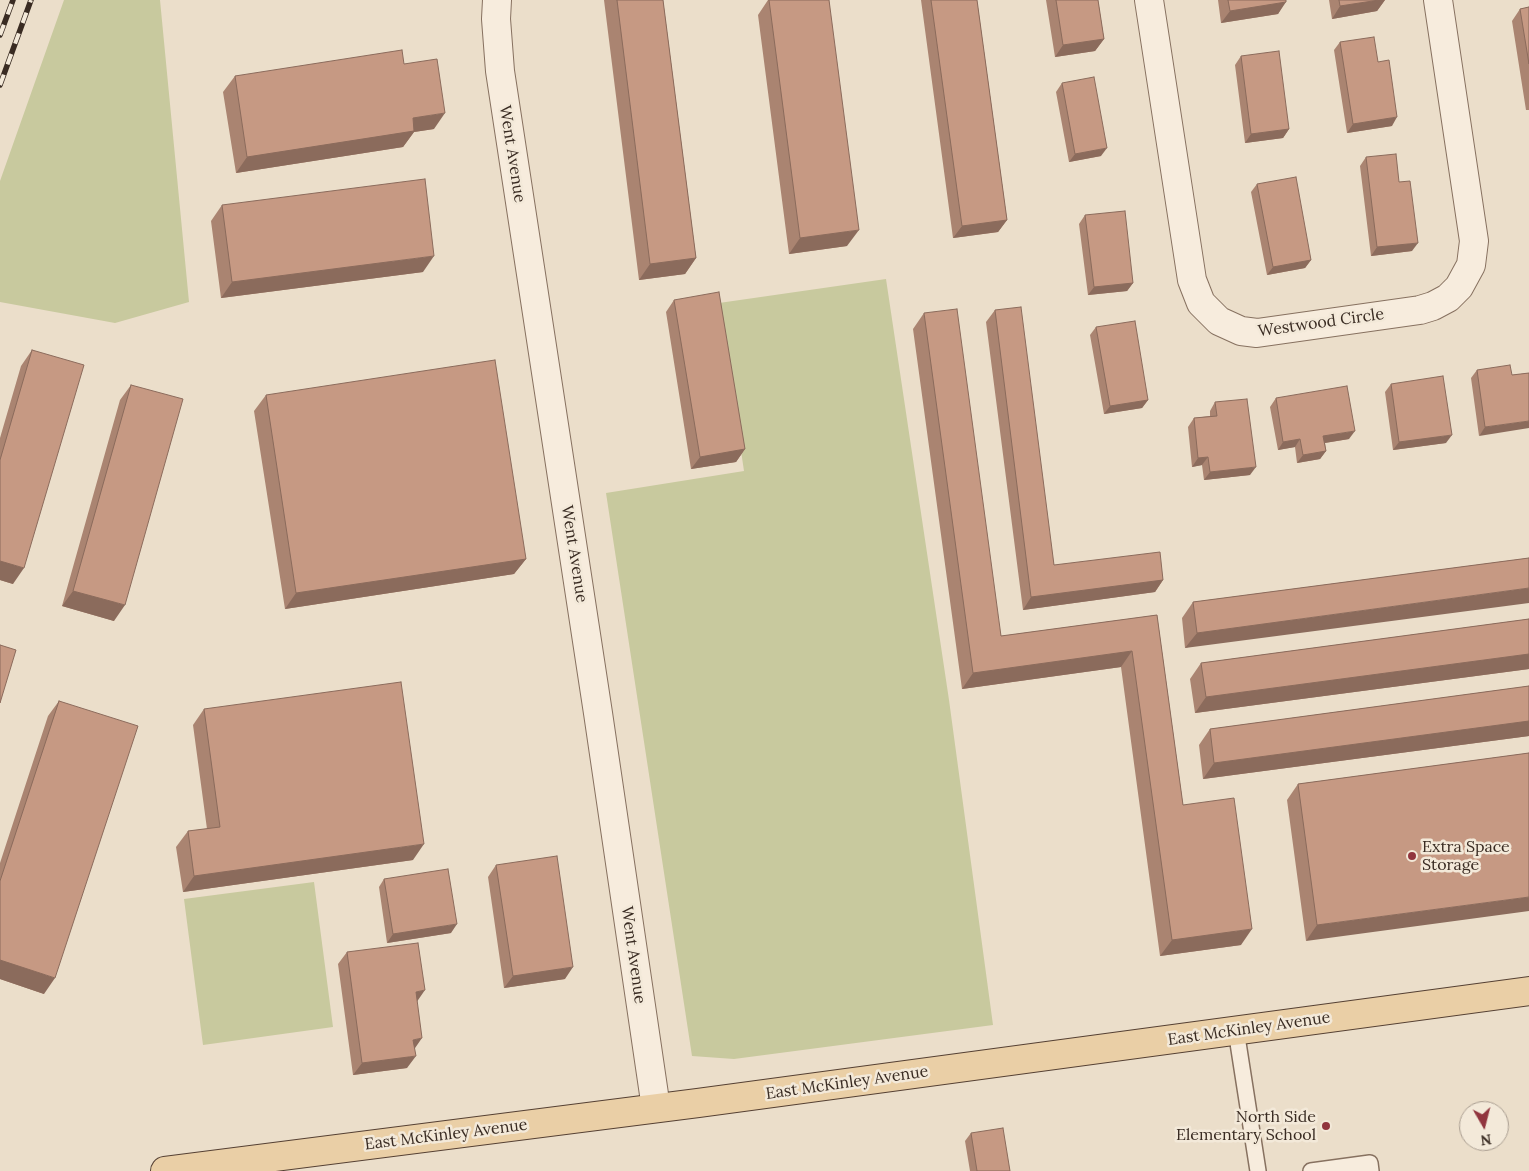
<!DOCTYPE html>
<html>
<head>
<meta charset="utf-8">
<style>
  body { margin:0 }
  #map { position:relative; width:1529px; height:1171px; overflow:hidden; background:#ebdeca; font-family:Lora,serif }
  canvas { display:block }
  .north { position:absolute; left:1459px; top:1101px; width:50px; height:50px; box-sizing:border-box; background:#f3e9d9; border:1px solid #a99d90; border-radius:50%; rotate:172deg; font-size:14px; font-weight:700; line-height:20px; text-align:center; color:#392b22 }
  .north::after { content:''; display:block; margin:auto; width:18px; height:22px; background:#91353e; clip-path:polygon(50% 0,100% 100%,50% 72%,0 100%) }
</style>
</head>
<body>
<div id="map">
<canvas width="1529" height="1171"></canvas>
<div class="north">N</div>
</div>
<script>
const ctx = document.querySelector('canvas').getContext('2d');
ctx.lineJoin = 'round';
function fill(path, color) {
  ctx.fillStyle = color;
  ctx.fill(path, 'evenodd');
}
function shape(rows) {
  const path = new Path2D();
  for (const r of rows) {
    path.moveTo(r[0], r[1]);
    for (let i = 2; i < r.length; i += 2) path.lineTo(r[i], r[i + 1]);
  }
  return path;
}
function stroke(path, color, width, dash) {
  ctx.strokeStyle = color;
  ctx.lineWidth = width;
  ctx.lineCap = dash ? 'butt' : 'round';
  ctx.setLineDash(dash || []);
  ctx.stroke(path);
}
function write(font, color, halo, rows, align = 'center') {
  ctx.font = font + ' Lora,serif';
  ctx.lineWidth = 5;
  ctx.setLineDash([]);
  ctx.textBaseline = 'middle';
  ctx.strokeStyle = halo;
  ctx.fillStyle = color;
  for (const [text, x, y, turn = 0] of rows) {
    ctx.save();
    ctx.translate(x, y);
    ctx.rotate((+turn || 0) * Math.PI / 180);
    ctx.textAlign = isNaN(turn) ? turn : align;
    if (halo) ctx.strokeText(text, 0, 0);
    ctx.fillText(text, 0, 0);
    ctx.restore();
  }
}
const green = shape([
  [64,0,160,0,189,302,115,323,0,302,0,181],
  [886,279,949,700,993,1025,734,1059,692,1056,606,493,744,471,719,303],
  [314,882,333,1027,203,1045,184,899]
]);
const service = shape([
  [1236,1030,1258,1171],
  [1311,1171,1370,1163,1371,1171]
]);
const minor = shape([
  [497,0,496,19,500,71,598,713,656,1108],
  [1149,0,1192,280,1201,303,1219,321,1241,331,1257,333,1420,310,1433,306,1448,298,1459,287,1471,265,1474,241,1438,0]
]);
const primary = shape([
  [165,1171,698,1103,1529,991]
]);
const rail = shape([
  [0,35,13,0],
  [0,85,31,0]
]);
const wall = shape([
  [604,0,663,0,696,258,685,274,639,280],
  [768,0,829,0,847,246,789,254,758,15],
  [921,0,977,0,1007,220,998,232,953,238],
  [1046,0,1098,0,1104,39,1095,51,1055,57],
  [1218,0,1286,0,1278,14,1221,23],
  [1329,0,1385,0,1377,11,1332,19],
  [1529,7,1529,110,1526,110,1512,21,1520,9],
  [1340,42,1378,62,1392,126,1347,133,1334,50],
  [1241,56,1289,129,1283,138,1245,143,1235,65],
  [404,64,434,129,414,132,403,147,236,173,223,92,235,76],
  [1062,83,1101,156,1069,162,1056,92],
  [1366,157,1412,251,1371,256,1360,166],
  [1257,184,1311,260,1305,268,1267,275,1251,192],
  [222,205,423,272,221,298,211,221],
  [1085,215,1133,283,1127,291,1088,295,1079,224],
  [674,300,745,449,736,462,691,469,666,312],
  [995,310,1054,565,1163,580,1155,592,1023,610,986,322],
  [924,313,1001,636,1157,615,1183,805,1241,945,1160,956,1121,667,962,689,913,329],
  [1096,327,1148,400,1142,408,1104,414,1090,335],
  [32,350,13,584,0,580,0,438,21,366],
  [1477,370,1512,375,1529,373,1479,436,1471,378],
  [1391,384,1446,443,1393,450,1385,392],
  [131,385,114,621,62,606,120,400],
  [266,395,526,559,514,574,285,609,254,411],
  [1276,398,1349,439,1325,443,1326,451,1320,459,1297,463,1295,447,1278,450,1270,407],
  [1215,402,1250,475,1204,480,1202,465,1192,467,1188,427,1194,418,1210,416,1210,411],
  [1529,558,1185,648,1182,618,1193,602],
  [1529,619,1529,669,1195,713,1190,679,1201,663],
  [1529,686,1529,736,1203,779,1199,745,1210,729],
  [59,701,44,994,0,979,0,863,48,716],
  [204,709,413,860,183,892,176,847,188,831,207,829,193,725],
  [1529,753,1306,941,1287,800,1298,784],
  [496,865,565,979,504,988,488,877],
  [384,879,451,933,387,943,379,887],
  [347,952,417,1001,407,1068,353,1075,338,964],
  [971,1133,1010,1171,970,1171,965,1141]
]);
const shadedWall = shape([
  [1379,0,1385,0,1377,11,1332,19,1340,6],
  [1286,2,1278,14,1221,23,1230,11],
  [1104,39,1095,51,1055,57,1063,45],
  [445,113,434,129,414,132,403,147,236,173,247,157,413,118],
  [1397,117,1392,126,1347,133,1353,124],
  [1289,129,1283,138,1245,143,1251,134],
  [1107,148,1101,156,1069,162,1075,154],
  [1007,220,998,232,953,238,962,226],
  [859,230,847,246,789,254,800,238],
  [1418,243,1412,251,1371,256,1377,247],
  [434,256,423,272,221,298,232,282],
  [696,258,685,274,639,280,650,264],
  [1311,260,1305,268,1267,275,1273,267],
  [1133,283,1127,291,1088,295,1094,287],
  [1148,400,1142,408,1104,414,1110,406],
  [1529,421,1529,428,1479,436,1485,427],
  [1355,431,1349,439,1318,444,1323,436],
  [1452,435,1446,443,1393,450,1399,442],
  [1300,439,1295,447,1278,450,1283,442],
  [745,449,736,462,691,469,700,457],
  [1326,451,1320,459,1297,463,1303,455],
  [1208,457,1202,465,1192,467,1198,458],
  [1256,467,1250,475,1204,480,1210,472],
  [526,559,514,574,285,609,296,593],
  [0,561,24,568,13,584,0,580],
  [1163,580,1155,592,1023,610,1031,597],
  [1529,588,1529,603,1185,648,1197,633],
  [73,591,125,605,114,621,62,606],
  [1132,651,1121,667,962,689,973,673],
  [1529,654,1529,669,1195,713,1206,697],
  [1529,721,1529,736,1203,779,1214,763],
  [424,844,413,860,183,892,194,876],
  [1529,897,1529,911,1306,941,1317,925],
  [457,924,451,933,387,943,393,934],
  [1252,929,1241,945,1160,956,1172,940],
  [0,960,55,978,44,994,0,979],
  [573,967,565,979,504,988,513,976],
  [425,990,416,1003,416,992],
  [422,1038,413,1051,413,1040],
  [416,1056,407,1068,353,1075,362,1063]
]);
const building = shape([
  [617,0,663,0,696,258,650,264,617,0],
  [769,0,829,0,859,230,800,238,769,0],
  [931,0,977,0,1007,220,962,226,931,0],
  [1056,0,1098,0,1104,39,1063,45,1056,0],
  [1228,0,1286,0,1286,2,1230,11,1228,0],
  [1339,0,1379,0,1340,6,1339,0],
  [1529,7,1529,64,1520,9,1529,7],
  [1374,37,1378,62,1389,60,1397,117,1353,124,1340,42,1374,37],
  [402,50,404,64,437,59,445,113,413,118,414,131,247,157,235,76,402,50],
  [1279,51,1289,129,1251,134,1241,56,1279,51],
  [1094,77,1107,148,1075,154,1062,83,1094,77],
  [1396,154,1399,182,1410,181,1418,243,1377,247,1366,157,1396,154],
  [1296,177,1311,260,1273,267,1257,184,1296,177],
  [425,179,434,256,232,282,222,205,425,179],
  [1125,211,1133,283,1094,287,1085,215,1125,211],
  [719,292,745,449,700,457,674,300,719,292],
  [1021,307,1054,565,1160,552,1163,580,1031,597,995,310,1021,307],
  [957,309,1001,636,1157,615,1183,805,1234,798,1252,929,1172,940,1132,651,973,673,924,313,957,309],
  [1135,321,1148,400,1110,406,1096,327,1135,321],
  [32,350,84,365,24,568,0,561,0,460,32,350],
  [495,360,526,559,296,593,266,395,495,360],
  [1510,365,1512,375,1529,373,1529,421,1485,427,1477,370,1510,365],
  [1443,376,1452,435,1399,442,1391,384,1443,376],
  [131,385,183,399,125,605,73,591,131,385],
  [1347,386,1355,431,1323,436,1326,451,1303,455,1300,439,1283,442,1276,398,1347,386],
  [1247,399,1256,467,1210,472,1208,457,1198,458,1194,418,1217,416,1215,402,1247,399],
  [1529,558,1529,588,1197,633,1193,602,1529,558],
  [1529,619,1529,654,1206,697,1201,663,1529,619],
  [0,645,16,650,0,703,0,645],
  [401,682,424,844,194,876,188,831,220,827,204,709,401,682],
  [1529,686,1529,721,1214,763,1210,729,1529,686],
  [59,701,138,726,55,978,0,960,0,881,59,701],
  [1529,753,1529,897,1317,925,1298,784,1529,753],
  [557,856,573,967,513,976,496,865,557,856],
  [448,869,457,924,393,934,384,879,448,869],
  [418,943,425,990,416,992,422,1038,413,1040,416,1056,362,1063,347,952,418,943],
  [1003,1128,1010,1171,977,1171,971,1133,1003,1128]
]);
const markers = [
  [1412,856,5,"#91353e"],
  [1326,1126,5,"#91353e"]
];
const streetNames = [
  ["Went Avenue",512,154,81],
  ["Westwood Circle",1321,323,-8],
  ["Went Avenue",574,554,81],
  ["Went Avenue",633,955,82],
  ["East McKinley Avenue",1249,1029,-8],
  ["East McKinley Avenue",847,1083,-8],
  ["East McKinley Avenue",446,1135,-7]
];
const poiNames = [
  ["Extra Space",1422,847],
  ["Storage",1422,865],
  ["North Side",1316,1117,"right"],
  ["Elementary School",1316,1135,"right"]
];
fill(green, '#c8c99e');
stroke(service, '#877160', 18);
stroke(minor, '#877160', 30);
stroke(primary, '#554033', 30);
stroke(service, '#f7ecdd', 15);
stroke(minor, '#f7ecdd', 28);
stroke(primary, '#eacfa6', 28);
stroke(rail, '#392b22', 5.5);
stroke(rail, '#f3e9d9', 4, [11]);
fill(wall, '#aa8471');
fill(shadedWall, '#8b6b5c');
fill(building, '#c69983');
stroke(building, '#8b6b5c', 1);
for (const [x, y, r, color] of markers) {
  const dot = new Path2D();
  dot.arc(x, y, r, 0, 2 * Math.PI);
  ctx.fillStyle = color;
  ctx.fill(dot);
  stroke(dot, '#f3e9d9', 2);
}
write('16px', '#392b22', '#f3e9d9', streetNames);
write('16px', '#392b22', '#f3e9d9', poiNames, 'left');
</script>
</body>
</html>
